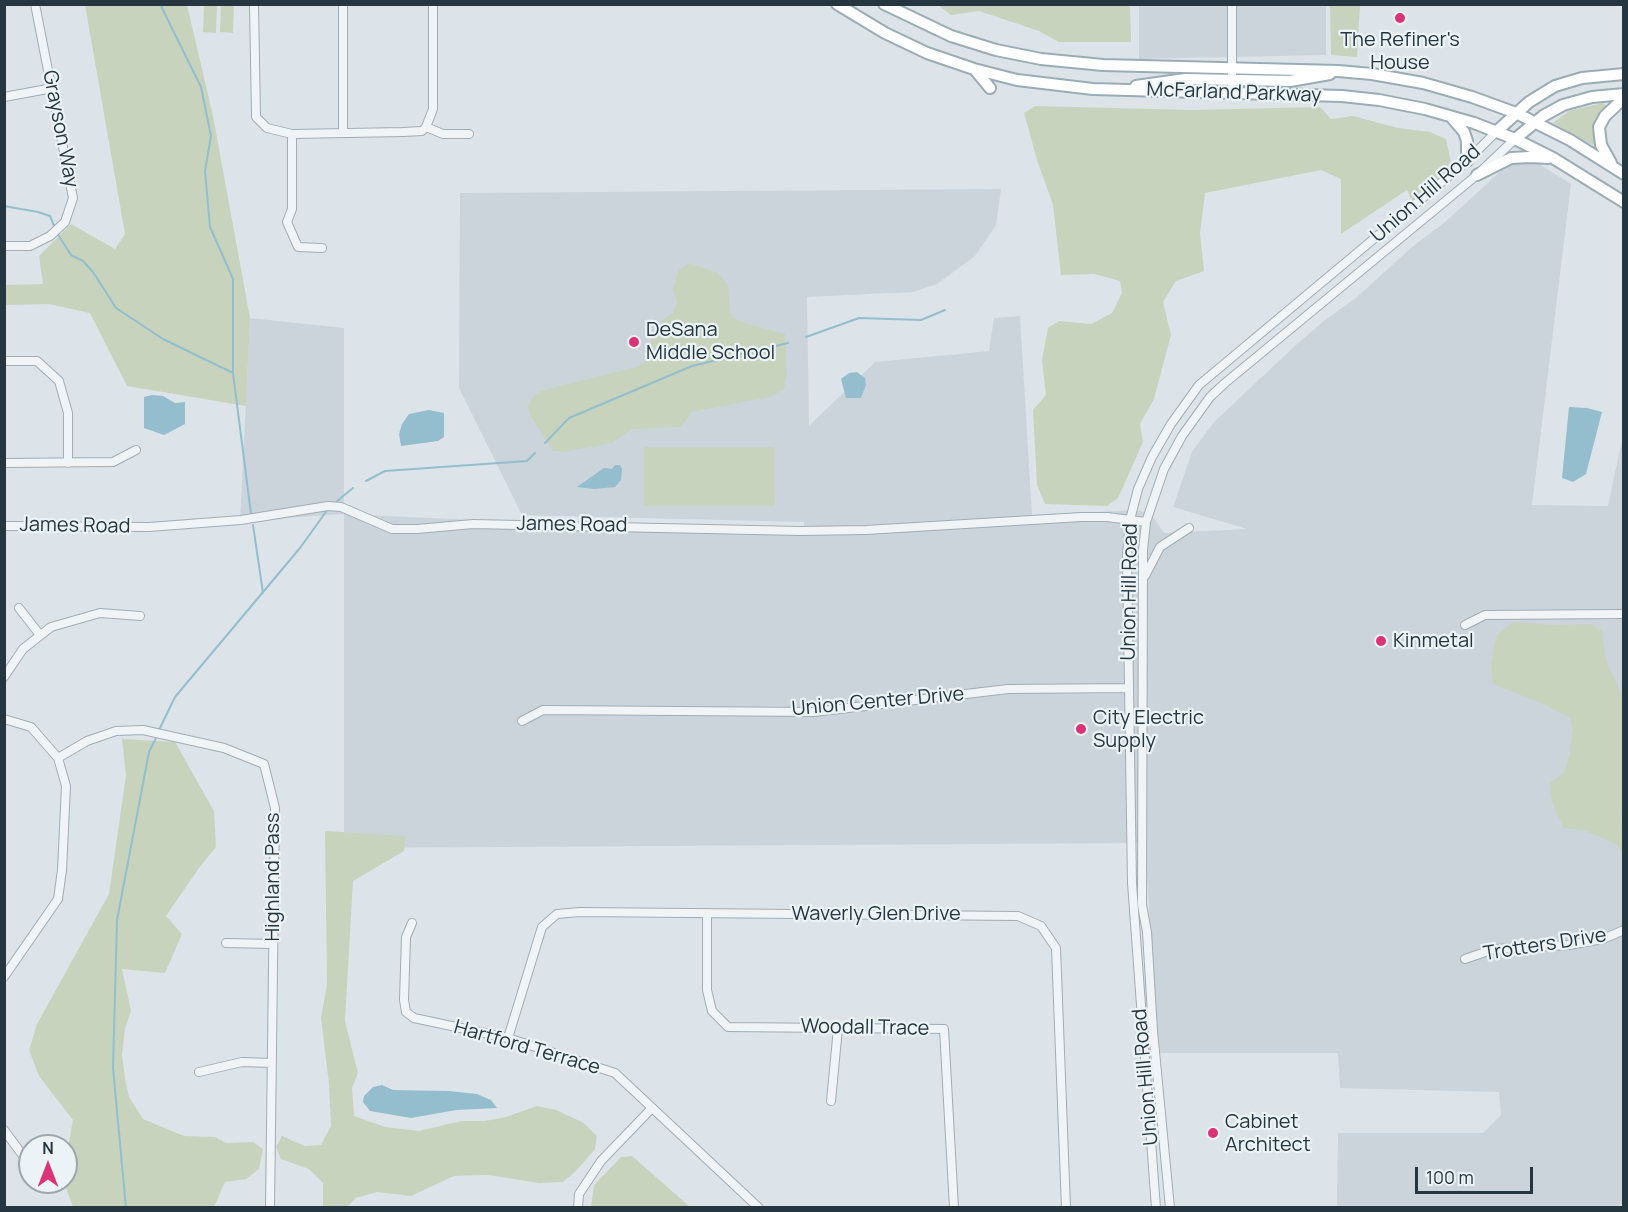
<!DOCTYPE html>
<html>
<head>
<meta charset="utf-8">
<style>
  body { margin:0 }
  #map { position:relative; width:1628px; height:1212px; overflow:hidden; background:#dde4e9; font-family:Manrope,sans-serif }
  canvas { display:block }
  .frame { position:absolute; inset:0; border:6px solid #253641; pointer-events:none }
  .north { position:absolute; left:18px; top:1134px; width:60px; height:60px; box-sizing:border-box; background:#ecf3f6; border:2px solid #9ca7ae; border-radius:50%; rotate:0deg; font-size:16px; font-weight:700; line-height:24px; text-align:center; color:#253641 }
  .north::after { content:''; display:block; margin:auto; width:21px; height:27px; background:#dc3378; clip-path:polygon(50% 0,100% 100%,50% 72%,0 100%) }
  .scale { position:absolute; left:1415px; top:1167px; width:118px; height:27px; box-sizing:border-box; border:3px solid #253641; border-top:0; padding-left:8px; font-size:18px; line-height:21px; white-space:nowrap; color:#253641; -webkit-text-stroke:4px #ecf3f6; paint-order:stroke }
</style>
</head>
<body>
<div id="map">
<canvas width="1628" height="1212"></canvas>
<div class="frame"></div>
<div class="north">N</div>
<div class="scale">100 m</div>
</div>
<script>
const ctx = document.querySelector('canvas').getContext('2d');
ctx.lineJoin = 'round';
function fill(path, color) {
  ctx.fillStyle = color;
  ctx.fill(path, 'evenodd');
}
function shape(rows) {
  const path = new Path2D();
  for (const r of rows) {
    path.moveTo(r[0], r[1]);
    for (let i = 2; i < r.length; i += 2) path.lineTo(r[i], r[i + 1]);
  }
  return path;
}
function stroke(path, color, width, dash) {
  ctx.strokeStyle = color;
  ctx.lineWidth = width;
  ctx.lineCap = dash ? 'butt' : 'round';
  ctx.setLineDash(dash || []);
  ctx.stroke(path);
}
function write(font, color, halo, rows, align = 'center') {
  ctx.font = font + ' Manrope,sans-serif';
  ctx.lineWidth = 4.5;
  ctx.setLineDash([]);
  ctx.textBaseline = 'middle';
  ctx.strokeStyle = halo;
  ctx.fillStyle = color;
  for (const [text, x, y, turn = 0] of rows) {
    ctx.save();
    ctx.translate(x, y);
    ctx.rotate((+turn || 0) * Math.PI / 180);
    ctx.textAlign = isNaN(turn) ? turn : align;
    if (halo) ctx.strokeText(text, 0, 0);
    ctx.fillText(text, 0, 0);
    ctx.restore();
  }
}
const built = shape([
  [1139,5,1326,5,1326,55,1139,59],
  [1521,161,1539,164,1571,184,1532,505,1608,506,1623,435,1623,1204,1609,1208,1337,1207,1338,1133,1483,1133,1501,1115,1499,1092,1340,1088,1338,1053,1158,1053,1145,843,344,848,344,514,240,521,250,318,344,328,344,514,804,535,804,522,522,515,459,388,460,193,1001,189,996,225,975,256,937,284,913,292,807,297,809,426,875,362,989,351,994,318,1020,316,1032,515,1137,510,1152,515,1164,533,1247,529,1173,507,1192,452,1214,422,1296,345,1325,320,1357,297,1412,247,1445,222,1503,169]
]);
const green = shape([
  [85,5,187,5,213,116,250,318,246,406,127,386,90,313,49,304,5,305,5,285,43,284,39,256,71,224,115,249,125,234],
  [204,5,217,5,216,33,203,32],
  [221,5,234,5,233,33,220,32],
  [938,5,1130,5,1131,42,1059,42,1039,31,979,11,951,15],
  [1330,5,1360,5,1357,57,1331,55],
  [1603,103,1607,106,1599,116,1595,146,1553,123,1569,111],
  [1035,106,1192,110,1320,107,1331,119,1353,116,1398,128,1430,132,1446,139,1452,167,1412,200,1407,190,1341,234,1341,179,1321,170,1205,193,1200,234,1204,271,1176,281,1163,302,1171,335,1154,399,1140,424,1143,442,1118,498,1107,506,1045,504,1037,485,1033,410,1046,395,1042,360,1048,328,1059,321,1091,324,1112,313,1122,293,1120,281,1094,274,1061,275,1053,205,1037,160,1024,113],
  [689,263,718,273,728,285,730,312,733,318,748,324,785,334,787,376,784,389,770,397,691,412,687,420,680,427,632,429,612,443,564,452,553,451,530,415,528,406,532,399,537,393,548,389,637,367,646,361,654,331,663,320,673,313,677,302,673,289,679,270],
  [644,447,774,447,775,506,644,506],
  [1513,622,1552,625,1590,624,1602,631,1606,661,1623,697,1624,811,1621,813,1623,852,1616,844,1583,830,1564,828,1555,810,1551,797,1550,783,1564,773,1569,757,1573,729,1570,718,1543,704,1493,684,1491,665,1496,636],
  [122,739,175,742,214,811,216,847,199,868,166,916,182,934,165,973,122,969,131,1011,125,1029,122,1054,125,1079,129,1097,143,1119,184,1136,215,1137,226,1143,253,1142,263,1149,259,1169,246,1179,225,1182,214,1207,73,1207,64,1182,66,1182,66,1158,73,1120,39,1076,29,1050,37,1024,109,894,126,775],
  [325,831,406,836,404,851,353,881,345,1021,358,1073,352,1088,354,1116,385,1127,419,1131,461,1121,485,1121,506,1117,537,1106,556,1110,584,1123,597,1136,595,1149,577,1170,563,1182,539,1183,488,1175,454,1176,411,1196,377,1192,356,1198,347,1207,323,1207,323,1183,309,1169,281,1159,276,1147,282,1136,305,1146,321,1145,331,1126,329,1084,321,1018,327,984],
  [632,1156,690,1207,591,1207,594,1185,621,1157]
]);
const water = shape([
  [857,372,865,378,866,385,861,398,846,398,841,379,849,373],
  [152,395,163,396,175,403,185,402,185,424,164,435,144,428,144,397],
  [1569,407,1587,408,1602,412,1586,474,1573,482,1562,478],
  [429,410,444,413,444,437,438,441,401,446,399,434,402,424,409,414],
  [615,465,620,465,622,469,621,480,615,487,594,489,577,487,604,468,612,469],
  [382,1085,393,1090,449,1091,477,1094,491,1100,497,1108,456,1110,411,1118,370,1111,363,1102,364,1096,373,1087]
]);
const stream = shape([
  [160,4,201,87,211,136,205,171,210,227,233,279,233,373,251,514],
  [4,206,38,212,50,216,55,228],
  [57,233,71,255,83,261,93,272,116,308,163,339,233,373],
  [806,337,859,318,921,320,945,310],
  [545,443,569,418,692,366,788,343],
  [366,481,385,471,527,461,535,453],
  [337,501,353,488],
  [253,525,263,593],
  [159,730,175,697,300,548,328,509],
  [126,1208,113,1068,117,920,149,752,157,736]
]);
const minor = shape([
  [254,4,256,117,267,128,292,134,403,132,422,131,426,127,433,109,433,4],
  [343,4,343,133],
  [1232,92,1232,4],
  [4,97,53,88],
  [426,127,443,134,469,134],
  [292,134,292,209,287,222,298,247,322,248],
  [4,246,30,246,50,236,65,222,73,198,35,4],
  [4,361,37,361,59,381,68,413,68,463],
  [4,463,113,462,136,450],
  [4,526,149,527,241,520,328,506,341,507,392,529,417,529,473,524,800,531,866,530,1081,517,1107,517,1146,522],
  [1145,576,1160,547,1189,528],
  [19,608,40,635],
  [1465,625,1485,615,1624,614],
  [4,677,23,649,51,627,100,613,140,616],
  [4,719,31,727,58,758,66,786,62,870,58,899,4,977],
  [522,721,543,710,814,712,1008,689,1129,688],
  [58,758,87,741,116,731,143,730,224,748,264,764,275,808,270,1208],
  [707,913,707,990,712,1011,728,1027,944,1029,954,1208],
  [412,923,406,937,404,1000,406,1012,414,1018,508,1038,615,1073,759,1208],
  [226,943,273,944],
  [1465,959,1494,949,1569,945,1603,939,1624,930],
  [508,1038,542,927,557,914,580,912,1018,916,1041,926,1056,948,1066,1208],
  [199,1072,242,1062,272,1063],
  [831,1101,838,1028],
  [4,1130,30,1165],
  [42,1182,42,1183],
  [578,1208,579,1194,601,1161,652,1108],
  [1156,1208,1132,883,1127,555,1130,520,1138,489,1152,457,1171,424,1199,385,1467,161,1497,131],
  [1170,1208,1153,1031,1147,932,1142,905,1143,550,1146,522,1164,469,1182,436,1210,397,1225,383,1477,175,1515,139]
]);
const major = shape([
  [837,4,885,33,927,53,974,69,1017,80,1093,89,1342,96,1379,100,1425,109,1474,123,1515,139,1553,158,1624,202],
  [884,4,951,36,996,50,1041,59,1103,65,1338,71,1372,74,1423,83,1472,97,1516,113,1570,140,1624,174],
  [976,71,990,88],
  [1136,86,1185,79,1290,81,1330,74],
  [1452,118,1464,132,1467,141,1467,161],
  [1497,131,1529,102,1555,86,1582,78,1624,74],
  [1515,139,1543,116,1563,105,1592,97,1624,94],
  [1611,163,1601,145,1599,127,1605,116,1624,98],
  [1477,175,1511,158,1530,157,1548,158]
]);
const markers = [
  [1400,18,6,"#dc3378"],
  [634,342,6,"#dc3378"],
  [1381,641,6,"#dc3378"],
  [1081,729,6,"#dc3378"],
  [1213,1133,6,"#dc3378"]
];
const poiNames = [
  ["The Refiner's",1400,40,"center"],
  ["House",1400,63,"center"],
  ["DeSana",646,330],
  ["Middle School",646,353],
  ["Kinmetal",1393,641],
  ["City Electric",1093,718],
  ["Supply",1093,741],
  ["Cabinet",1225,1122],
  ["Architect",1225,1145]
];
const streetNames = [
  ["McFarland Parkway",1234,93,2],
  ["Grayson Way",60,129,79],
  ["Union Hill Road",1426,194,-41],
  ["James Road",572,525,1],
  ["James Road",75,526,1],
  ["Union Hill Road",1130,592,-89],
  ["Union Center Drive",878,702,-5],
  ["Highland Pass",273,877,-90],
  ["Waverly Glen Drive",876,914],
  ["Trotters Drive",1545,945,-9],
  ["Woodall Trace",865,1028,1],
  ["Hartford Terrace",527,1048,16],
  ["Union Hill Road",1146,1077,-95]
];
fill(built, '#cbd4db');
fill(green, '#c8d3bd');
fill(water, '#94becd');
stroke(stream, '#94becd', 2);
stroke(minor, '#a2acb3', 10);
stroke(major, '#9bacb5', 14);
stroke(minor, '#f0f4f6', 8);
stroke(major, '#fff', 10);
for (const [x, y, r, color] of markers) {
  const dot = new Path2D();
  dot.arc(x, y, r, 0, 2 * Math.PI);
  ctx.fillStyle = color;
  ctx.fill(dot);
  stroke(dot, '#ecf3f6', 2);
}
write('20px', '#253641', '#ecf3f6', poiNames, 'left');
write('20px', '#253641', '#ecf3f6', streetNames);
</script>
</body>
</html>
